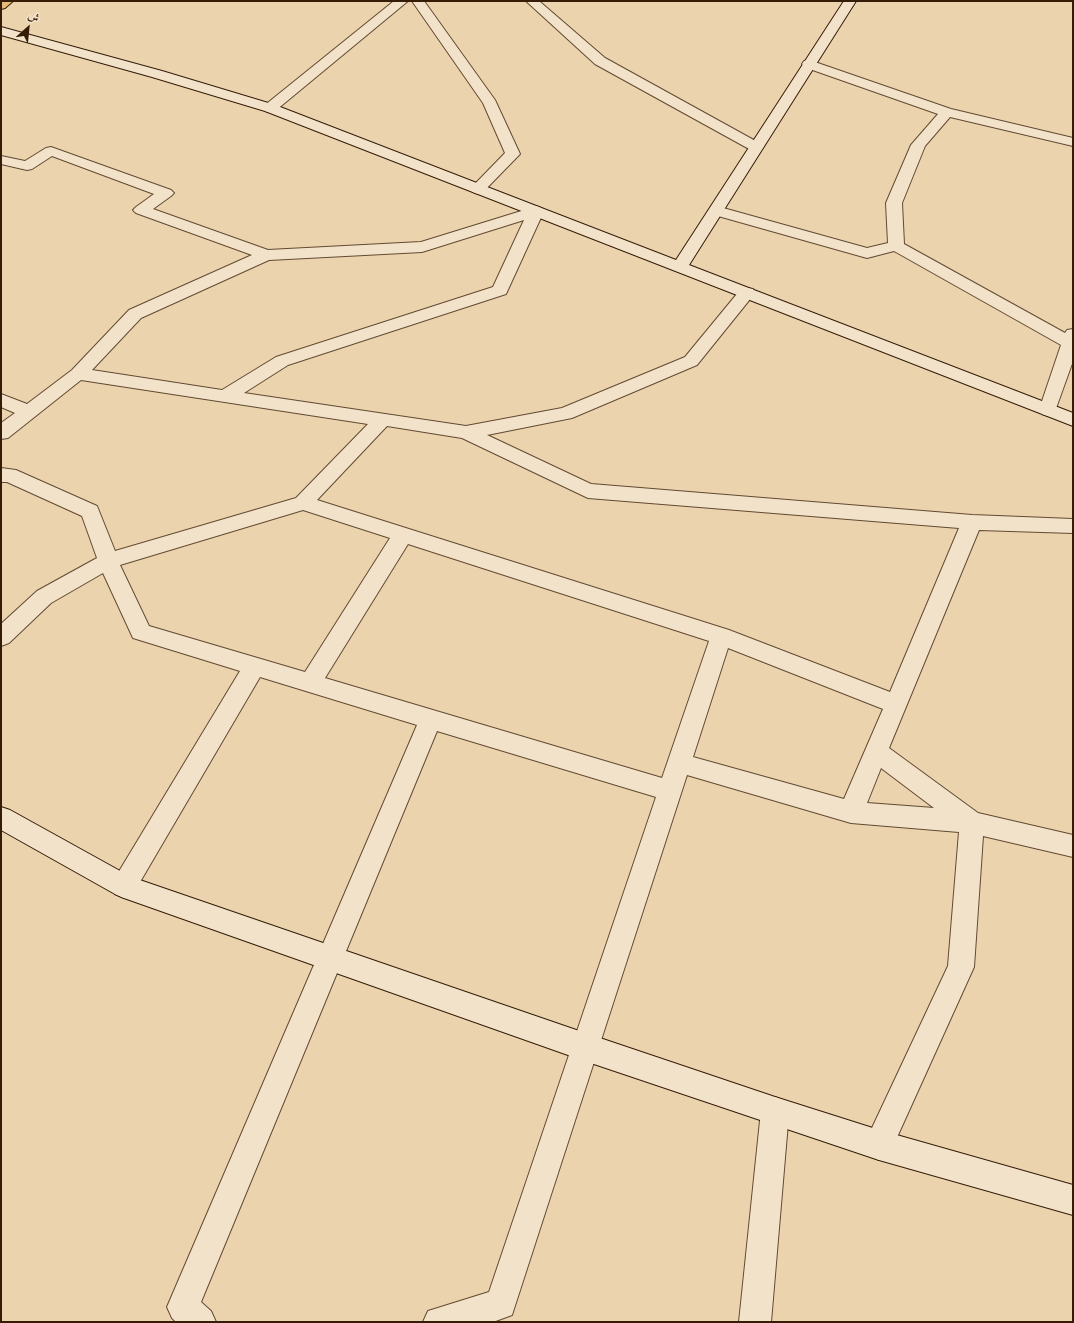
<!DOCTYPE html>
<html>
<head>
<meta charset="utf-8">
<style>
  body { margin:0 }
  #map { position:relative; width:1074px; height:1323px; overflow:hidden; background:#ebd3ae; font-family:"IM FELL English",Amiri,serif }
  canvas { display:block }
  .frame { position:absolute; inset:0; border:2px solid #341c07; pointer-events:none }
  .north { position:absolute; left:8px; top:8px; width:40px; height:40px; -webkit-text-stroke:3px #f2e2ca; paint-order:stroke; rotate:27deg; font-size:11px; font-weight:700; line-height:16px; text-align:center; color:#341c07 }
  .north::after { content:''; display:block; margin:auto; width:14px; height:18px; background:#341c07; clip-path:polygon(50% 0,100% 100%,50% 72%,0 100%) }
</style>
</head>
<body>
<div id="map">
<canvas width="1074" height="1323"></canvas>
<div class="frame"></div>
<div class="north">ش</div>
</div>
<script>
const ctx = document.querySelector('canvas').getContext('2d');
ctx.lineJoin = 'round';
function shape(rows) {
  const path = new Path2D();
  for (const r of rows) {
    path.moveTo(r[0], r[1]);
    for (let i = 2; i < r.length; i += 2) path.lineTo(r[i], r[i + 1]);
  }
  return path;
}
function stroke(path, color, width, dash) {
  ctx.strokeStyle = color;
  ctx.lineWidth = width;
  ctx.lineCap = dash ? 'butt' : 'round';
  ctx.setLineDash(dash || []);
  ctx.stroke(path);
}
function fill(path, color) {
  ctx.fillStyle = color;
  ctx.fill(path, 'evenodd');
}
const street = shape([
  [394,1,408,1,275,111,270,112,265,111,263,108,265,105,394,1],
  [412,1,424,1,495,100,520,154,483,192,478,194,473,192,470,189,505,153,483,103,412,1],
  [526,1,539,1,605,58,761,144,763,147,761,150,756,151,751,150,595,64,526,1],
  [809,60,951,109,1073,138,1073,146,950,117,925,146,902,203,904,244,1065,333,1067,330,1073,329,1073,361,1054,414,1048,416,1042,414,1039,410,1061,345,894,251,867,258,711,214,708,211,711,208,716,206,867,248,888,243,886,203,911,145,938,114,804,67,802,64,804,61,809,60],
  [51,147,171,190,174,193,171,196,153,209,268,250,421,242,531,208,536,206,541,208,544,211,506,294,288,365,244,393,466,426,562,408,685,357,741,289,747,288,753,289,755,293,697,365,572,418,487,435,591,484,972,515,1073,519,1073,533,979,530,889,748,978,813,1073,835,1073,857,983,836,974,967,889,1155,879,1160,869,1155,864,1145,948,966,959,832,851,823,687,775,512,1315,493,1322,423,1322,428,1311,489,1292,656,797,437,731,201,1302,211,1311,216,1322,176,1322,172,1318,167,1307,417,725,260,677,133,894,124,898,115,894,111,886,115,878,240,671,133,638,103,573,51,603,9,643,1,646,1,624,37,591,97,558,82,516,7,482,1,482,1,468,16,470,97,506,115,551,296,498,368,424,81,380,8,438,1,439,1,423,15,413,1,407,1,394,27,404,72,370,129,310,252,255,136,213,133,210,136,207,154,194,52,156,32,169,27,170,1,164,1,156,25,161,46,148,51,147],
  [524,220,493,287,276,357,222,390,92,370,141,318,269,260,422,252,524,220],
  [387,426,462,438,588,498,959,528,890,692,729,630,317,500,387,426],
  [303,510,390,538,305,672,149,626,120,565,303,510],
  [408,544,709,641,662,778,325,678,408,544],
  [728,648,883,709,844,799,693,757,728,648],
  [881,768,934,808,867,803,881,768],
  [775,1097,785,1101,789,1111,771,1322,739,1322,761,1111,765,1101,775,1097]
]);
const secondary = shape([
  [844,1,856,1,689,265,1073,413,1073,426,265,111,152,77,1,35,1,27,162,71,275,105,676,260,844,1],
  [1,807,10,810,131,877,585,1033,775,1097,879,1130,1073,1185,1073,1215,879,1160,775,1125,585,1061,124,898,115,894,1,830,1,807]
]);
const primary = shape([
  [1,1,13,1,5,8,1,9,1,1]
]);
stroke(street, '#624a31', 2);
stroke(secondary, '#341c07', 2);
stroke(primary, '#341c07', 2);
fill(street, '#f2e2ca');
fill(secondary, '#f2e2ca');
fill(primary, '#e6ba77');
</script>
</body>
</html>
